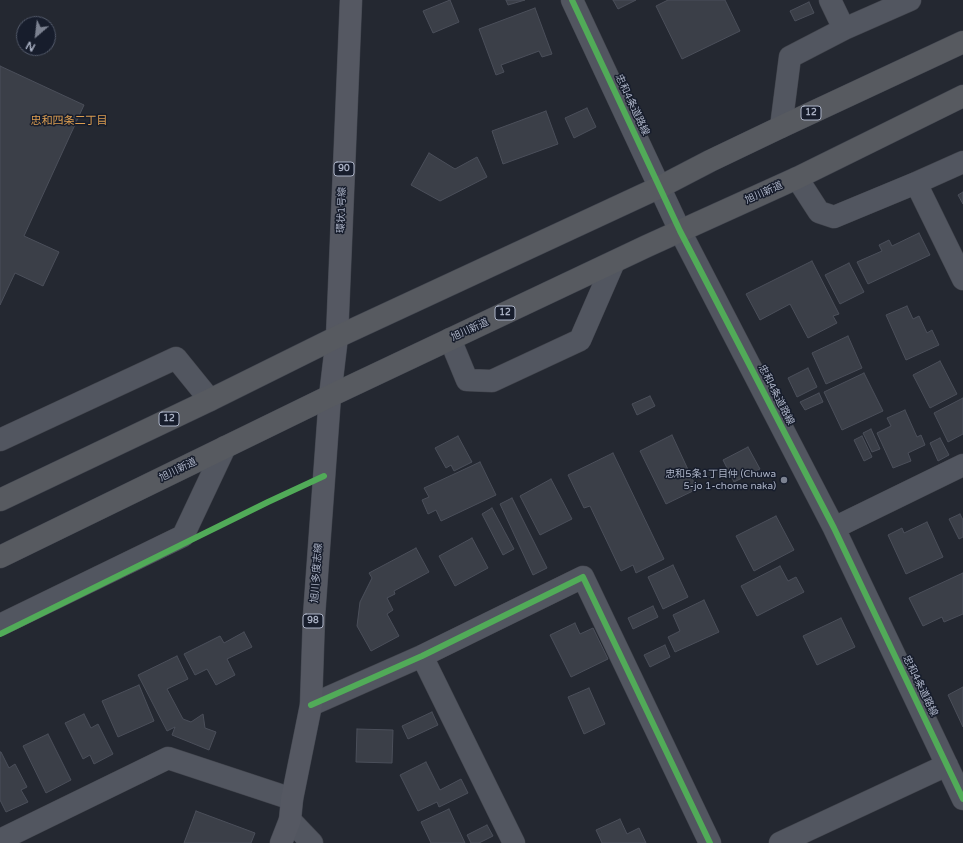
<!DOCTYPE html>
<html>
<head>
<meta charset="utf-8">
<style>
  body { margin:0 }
  #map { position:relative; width:963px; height:843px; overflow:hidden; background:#242831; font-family:"Varela Round",sans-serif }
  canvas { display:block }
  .north { position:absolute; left:16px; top:16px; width:40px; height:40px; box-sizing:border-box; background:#171d2c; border:1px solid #525969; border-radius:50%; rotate:208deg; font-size:11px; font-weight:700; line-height:16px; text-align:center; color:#abb2c5 }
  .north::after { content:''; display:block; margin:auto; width:14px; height:18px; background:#7c8291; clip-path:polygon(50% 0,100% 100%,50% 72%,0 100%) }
</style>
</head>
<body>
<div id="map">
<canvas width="963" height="843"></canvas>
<div class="north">N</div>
</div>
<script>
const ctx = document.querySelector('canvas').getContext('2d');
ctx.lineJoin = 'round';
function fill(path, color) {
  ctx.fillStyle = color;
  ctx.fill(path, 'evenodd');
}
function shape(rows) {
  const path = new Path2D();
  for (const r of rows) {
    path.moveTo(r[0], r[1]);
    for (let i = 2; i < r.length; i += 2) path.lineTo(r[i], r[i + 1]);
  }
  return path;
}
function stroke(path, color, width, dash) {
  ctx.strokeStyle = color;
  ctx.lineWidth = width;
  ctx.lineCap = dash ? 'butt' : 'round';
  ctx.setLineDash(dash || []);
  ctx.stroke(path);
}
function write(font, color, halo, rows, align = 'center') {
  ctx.font = font + ' "Varela Round","Noto Sans JP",sans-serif';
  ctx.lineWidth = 3;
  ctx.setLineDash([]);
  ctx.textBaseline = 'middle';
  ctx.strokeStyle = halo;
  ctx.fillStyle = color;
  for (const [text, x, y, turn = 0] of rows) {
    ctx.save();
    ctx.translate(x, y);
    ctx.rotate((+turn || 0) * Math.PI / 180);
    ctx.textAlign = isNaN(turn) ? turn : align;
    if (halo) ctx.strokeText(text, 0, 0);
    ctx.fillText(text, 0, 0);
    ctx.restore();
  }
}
const building = shape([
  [450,0,459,22,433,33,423,11,450,0],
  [506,0,525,0,508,5,506,0],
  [613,0,636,0,618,9,613,0],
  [668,0,725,0,740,31,682,59,656,6,668,0],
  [809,2,814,13,795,21,790,11,809,2],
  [535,8,552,54,542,57,539,51,501,65,504,72,496,75,479,29,535,8],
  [0,66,84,105,24,236,59,252,43,286,15,273,0,305,0,66],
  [587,108,596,127,574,138,565,118,587,108],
  [546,111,558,144,503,164,492,131,546,111],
  [429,153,455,169,477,157,487,177,440,201,411,185,429,153],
  [963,192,963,204,958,195,963,192],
  [919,233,930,255,868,284,857,262,882,251,879,245,889,240,892,246,919,233],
  [812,261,839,314,833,316,837,323,808,338,790,304,760,320,746,294,812,261],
  [849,263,864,292,840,304,825,275,849,263],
  [907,306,913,319,919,316,927,333,932,330,939,345,906,360,886,315,907,306],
  [848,336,862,368,826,384,812,353,848,336],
  [940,361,957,394,930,408,913,375,940,361],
  [808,368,817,387,797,397,788,378,808,368],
  [864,373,883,411,842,430,824,392,864,373],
  [819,393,823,402,805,410,800,402,819,393],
  [650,396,655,406,637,415,632,404,650,396],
  [963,398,963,434,948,442,934,413,963,398],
  [905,410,917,437,921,435,925,445,908,453,911,461,893,468,877,433,891,426,887,418,905,410],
  [871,429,880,449,872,452,863,433,871,429],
  [672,435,697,489,666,504,640,451,672,435],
  [458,436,472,462,454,471,451,465,446,468,435,448,458,436],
  [862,436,872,457,864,461,854,440,862,436],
  [940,438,949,455,938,461,930,443,940,438],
  [748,447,760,469,734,482,723,460,748,447],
  [613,453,664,559,636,573,633,565,621,571,590,506,584,508,568,475,613,453],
  [480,462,496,495,441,521,436,510,428,514,422,500,429,497,424,488,480,462],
  [551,479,572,519,540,535,520,496,551,479],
  [512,498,547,568,533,575,500,504,512,498],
  [492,508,514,549,503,555,482,514,492,508],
  [960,514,963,520,963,537,959,539,949,519,960,514],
  [776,516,794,550,754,571,736,536,776,516],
  [927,522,943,557,906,574,888,535,902,528,904,533,927,522],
  [472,538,488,568,455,586,439,556,472,538],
  [416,548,429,572,394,591,395,594,387,598,393,610,387,614,399,636,371,651,357,626,360,602,372,578,369,573,416,548],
  [673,565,688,597,663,609,648,577,673,565],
  [780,566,788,581,796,577,804,592,757,616,741,586,780,566],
  [963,573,963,614,944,622,942,617,923,626,909,598,963,573],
  [704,600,719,632,675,652,668,637,680,631,673,615,704,600],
  [653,606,658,617,633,629,628,618,653,606],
  [841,618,855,647,817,665,803,636,841,618],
  [575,623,580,634,593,628,608,659,571,677,550,635,575,623],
  [244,632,252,647,227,659,235,675,216,685,207,669,195,675,184,654,220,636,224,643,244,632],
  [665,645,670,657,650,667,644,655,665,645],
  [177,656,188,679,167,689,183,719,191,722,203,714,205,728,216,732,209,750,172,735,175,727,167,731,138,675,177,656],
  [139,685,154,721,118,737,102,701,139,685],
  [963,687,963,727,948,695,963,687],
  [589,688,605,724,584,734,568,697,589,688],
  [432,712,438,725,408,739,402,726,432,712],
  [84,714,91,728,98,724,113,754,94,764,90,755,83,759,65,723,84,714],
  [357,729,393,730,392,763,356,762,357,729],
  [48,734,71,780,46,793,23,746,48,734],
  [0,752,1,752,9,768,15,764,27,787,21,790,28,802,6,812,0,800,0,752],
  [426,762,440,790,461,779,468,793,439,807,437,802,418,811,400,775,426,762],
  [449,809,465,843,431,843,421,822,449,809],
  [196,811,255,833,251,843,184,843,196,811],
  [620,819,627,834,639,828,646,843,602,843,596,830,620,819],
  [487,825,493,836,479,843,471,843,467,835,487,825]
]);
const minor = shape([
  [572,0,680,231,834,528,963,799],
  [830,0,844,29],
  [781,127,790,57,844,29,910,0],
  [797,178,819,212,834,217,916,183,963,162],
  [916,183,963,279],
  [450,339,467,380,492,381,580,340,614,262],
  [0,440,176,358,210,400],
  [834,528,963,465],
  [0,625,183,536,225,447],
  [422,656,514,843],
  [311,705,422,656,583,577,710,843],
  [290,820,312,843],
  [0,840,168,758,292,799],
  [780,843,947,765]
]);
const primary = shape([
  [281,843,290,820,292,799,311,705,314,616,330,396,337,337,351,0]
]);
const trunk = shape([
  [0,500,210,400,337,337,660,187,710,161,781,127,963,42],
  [0,557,330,396,647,246,797,178,963,96]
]);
const cycleway = shape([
  [572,0,680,231,834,528,963,799],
  [0,634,268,502,324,476],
  [311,705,422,656,583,577,710,843]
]);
const markers = [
  [784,480,4,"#7c8291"]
];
const shields = [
  [811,113,20],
  [344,169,20],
  [505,313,20],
  [169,419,20],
  [313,621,20]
];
const shieldNames = [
  ["12",811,113],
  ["90",344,169],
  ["12",505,313],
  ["12",169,419],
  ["98",313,621]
];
const streetNames = [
  ["忠和4条道路線",632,105,65],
  ["旭川新道",764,193,-24],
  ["環状1号線",342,210,-88],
  ["旭川新道",470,330,-25],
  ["忠和4条道路線",776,395,63],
  ["旭川新道",178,470,-26],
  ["旭川多度志線",317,573,-86],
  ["忠和4条道路線",920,686,64]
];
const poiNames = [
  ["忠和5条1丁目仲 (Chuwa",776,474],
  ["5-jo 1-chome naka)",776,486]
];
const neighbourhoodNames = [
  ["忠和四条二丁目",69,121]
];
fill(building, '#3b3f48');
stroke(building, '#4b4f5a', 1);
stroke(minor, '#40434b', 23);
stroke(primary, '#41454e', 23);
stroke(trunk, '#40444e', 23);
stroke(minor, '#525660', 22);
stroke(primary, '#555862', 22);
stroke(trunk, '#575a60', 22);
stroke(cycleway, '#51ab58', 6);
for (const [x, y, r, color] of markers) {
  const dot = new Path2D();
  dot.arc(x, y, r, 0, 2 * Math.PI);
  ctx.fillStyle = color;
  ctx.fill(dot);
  stroke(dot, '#171d2c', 1.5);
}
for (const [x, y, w] of shields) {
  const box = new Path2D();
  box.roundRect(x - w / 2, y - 7, w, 14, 3);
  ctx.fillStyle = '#171d2c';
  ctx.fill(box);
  stroke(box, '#abb2c5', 1);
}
write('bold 9px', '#abb2c5', null, shieldNames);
write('10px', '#abb2c5', '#171d2c', streetNames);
write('10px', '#abb2c5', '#171d2c', poiNames, 'right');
write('11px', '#db9d50', '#171d2c', neighbourhoodNames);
</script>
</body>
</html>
